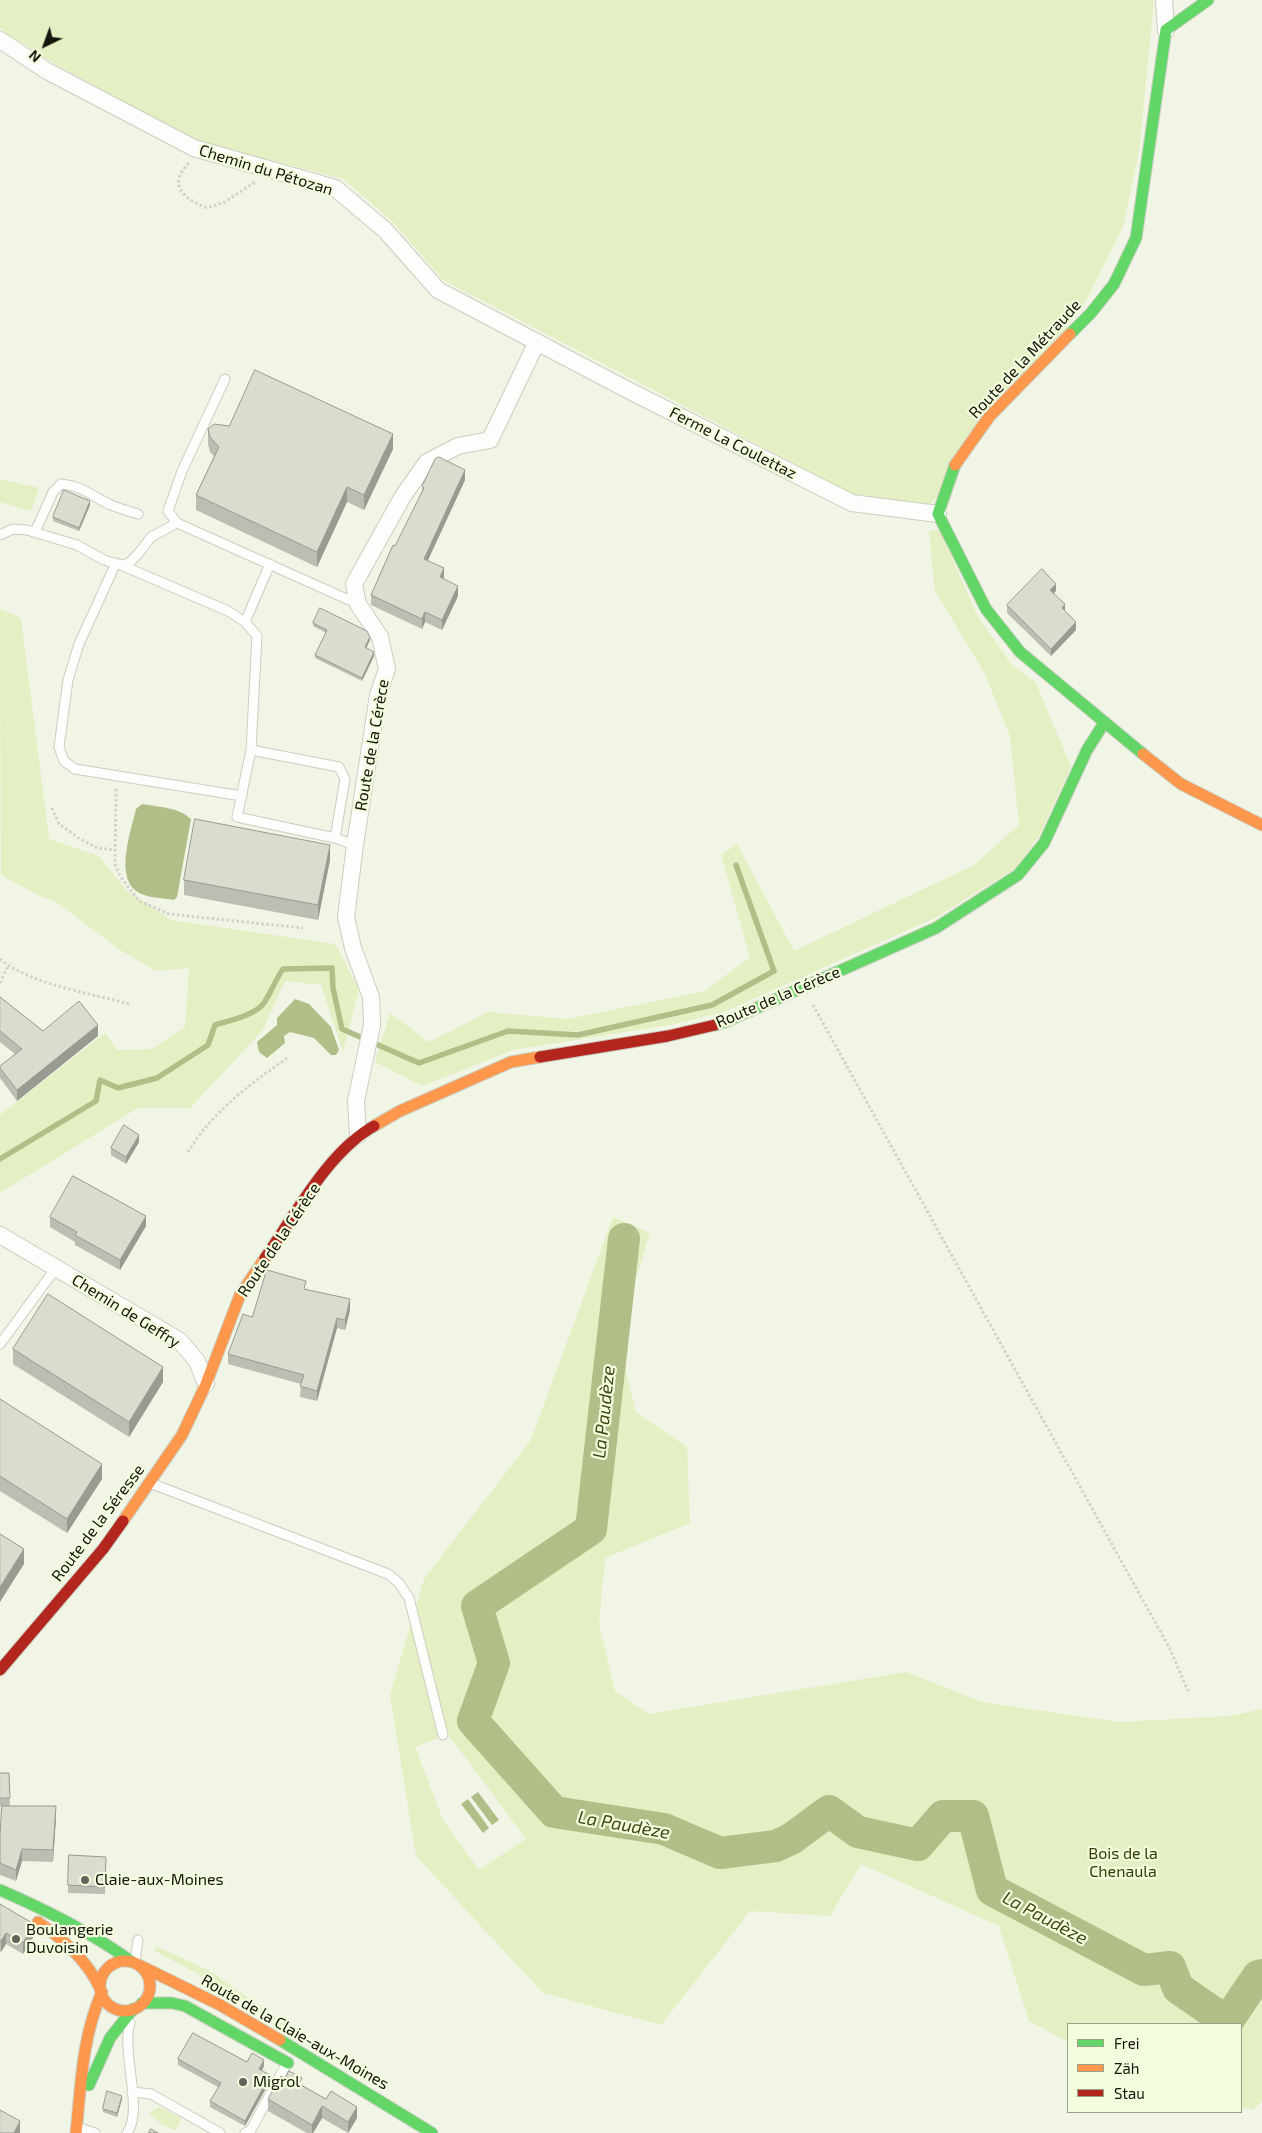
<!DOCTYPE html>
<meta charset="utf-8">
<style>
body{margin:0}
#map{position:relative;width:1262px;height:2133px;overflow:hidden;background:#f0f5e5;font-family:"Exo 2",sans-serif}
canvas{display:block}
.legend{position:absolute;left:1067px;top:2023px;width:175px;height:90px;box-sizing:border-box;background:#f4fcde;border:1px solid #9aa08a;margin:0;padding:6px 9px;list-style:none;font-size:15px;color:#14160c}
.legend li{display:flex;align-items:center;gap:10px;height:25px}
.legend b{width:25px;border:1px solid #9aa08a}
.north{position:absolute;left:20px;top:20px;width:50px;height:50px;-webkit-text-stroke:4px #f4fcde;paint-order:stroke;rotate:222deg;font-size:14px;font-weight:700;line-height:20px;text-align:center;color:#14160c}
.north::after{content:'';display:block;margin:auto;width:18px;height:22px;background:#14160c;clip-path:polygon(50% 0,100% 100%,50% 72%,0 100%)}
</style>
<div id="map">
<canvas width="1262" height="2133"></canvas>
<ul class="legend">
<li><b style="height:6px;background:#63d668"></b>Frei</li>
<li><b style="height:6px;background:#ff974d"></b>Zäh</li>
<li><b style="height:6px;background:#b3261e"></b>Stau</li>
</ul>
<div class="north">N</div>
</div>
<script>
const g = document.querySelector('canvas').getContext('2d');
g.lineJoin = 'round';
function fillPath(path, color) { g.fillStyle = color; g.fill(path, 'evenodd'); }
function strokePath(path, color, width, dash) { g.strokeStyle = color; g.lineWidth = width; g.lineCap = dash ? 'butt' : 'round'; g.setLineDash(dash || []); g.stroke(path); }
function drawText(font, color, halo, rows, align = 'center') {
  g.font = font + ' "Exo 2",sans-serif'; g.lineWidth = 4.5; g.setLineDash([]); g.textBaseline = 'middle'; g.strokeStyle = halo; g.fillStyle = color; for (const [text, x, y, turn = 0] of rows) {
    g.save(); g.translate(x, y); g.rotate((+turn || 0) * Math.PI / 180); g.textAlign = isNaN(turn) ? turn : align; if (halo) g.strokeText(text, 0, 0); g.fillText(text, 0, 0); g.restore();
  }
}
fillPath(new Path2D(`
 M0,0h1154l-15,152 -16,75 -39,78 -153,199 -75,-8 -413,-216 -50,-58 -50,-43 -146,-38 -144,-78 -53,-34z
 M0,479l39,9 -8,23 -31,-9z
 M940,530l37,85 34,49 25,19 35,84 -32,69 -23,32 -81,50 -211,94 -54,13 -157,25 -91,36 -47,-24 15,-49 39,29 59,-30 80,7 137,-28 45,-34 -29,-102 16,-11 57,107 180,-86 45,-40 -9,-89 -26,-64 -49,-81 -6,-60z
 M0,609l21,9 28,221 50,17 26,33 46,31 164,24 24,45 -16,63 -22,-67 -36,-4 -23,50 -72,77h-52l-138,85v-78l105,-82 12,17 35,-1 33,-22 4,-59 -33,3 -36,-21 -64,-48 -16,-6 -39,-21z
 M613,1217l37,16 -32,105 18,74 51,35 3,76 -85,35 -6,67 16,66 34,23 257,-42 76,30 137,20 112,-6 31,-7v391l-9,10 -12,-3v-83h-173v18l-39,-21 -30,-95 -138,-62 -31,52 -80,-5 -89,114 -118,-32 -127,-137 -26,-161 34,-116 107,-139zM448,1734l78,105 -47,31 -36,-50 -28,-73z
 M156,1946l54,25 83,59 2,6 -62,-43 -78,-42z
 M159,2107l23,11 -7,12 -14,-6 -12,-11z`), '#e4efc3');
fillPath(new Path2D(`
 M142,804c16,3 37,3 49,15l-14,78 -3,3c-11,-2 -29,-2 -38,-9 -21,-16 -5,-60 0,-82z
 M295,999l14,5 22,23 8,23 -3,5h-5l-17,-17 -24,-6 -6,4 1,7 -18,15 -8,-6 -2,-10 20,-17v-7z
 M478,1792l21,28 -7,5 -21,-28z
 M468,1799l21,29 -6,5 -22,-29z`), '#b1be87');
strokePath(new Path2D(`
 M0,1159l96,-58 4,-21 18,8 39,-10 51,-33 7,-20c13,-4 41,-10 49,-22 7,-10 11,-23 19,-34l49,-1 1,20 9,41 77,34 89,-32 70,4 134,-30 62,-34 -38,-106`), '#b1be87', 5.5);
strokePath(new Path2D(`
 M624,1239l-33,290 -114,77 17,57 -21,58 81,91 110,17 56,24 56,-7 15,-7 38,-28 29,21 60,13 25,-29h30l19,74 152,80 26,-3 8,21 49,34 31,-46 4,-1`), '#b1be87', 32);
const lane = new Path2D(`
 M177,523l-9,-12 14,-40 43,-92
 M35,532l18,-40 8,-8c20,1 32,13 50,21 9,4 18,6 27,9
 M0,535l13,-6 14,1 50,15 27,15 17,5 8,-2 9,-9 13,-17 26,-14 181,81
 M116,563l-37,81 -11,36 -9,67 5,14 11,8 167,27
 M121,565l107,46 17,11 12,14 -6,114
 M245,622l25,-58
 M335,838l10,-59 -6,-12 -88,-17 -14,67 98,21 20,7
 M0,1344l56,-76
 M150,1483l238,91 11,9 10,15 34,137
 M135,1962l3,-22
 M132,2092l19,2 69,39
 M77,2127l18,6
 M127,2133c17,-23 -6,-80 3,-110
 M245,2133l6,-3 36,-67`);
const street = new Path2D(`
 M1164,0l2,30
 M0,40l47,31 147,77 141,40 50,42 53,60 184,97 230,116 86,11
 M358,1135l-2,-34 16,-76 -1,-28 -18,-49 -7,-31 9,-72 23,-150 9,-26 -7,-32 -22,-33 -4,-20 49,-88 24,-34 31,-16 32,-6 47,-98
 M0,1235l180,106 17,20 9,23`);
const fast = new Path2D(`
 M1070,334l21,-21 23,-29 22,-46 30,-208 42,-30
 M955,465l-17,49 48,95 34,43 123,102
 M715,1025l10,-3 211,-94 82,-53 26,-32 43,-93 17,-27
 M0,1890c46,20 91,42 132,72
 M142,2003h30l13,3 103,57
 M280,2040l152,93
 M89,2085l21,-47 23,-29`);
const slow = new Path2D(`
 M955,465l34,-48 81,-83
 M1143,754l38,30 81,41
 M374,1126l26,-15 111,-49 29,-5
 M123,1521l59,-86 24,-51 34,-89 25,-37
 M38,1922c26,18 48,37 62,66
 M100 1986a25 25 0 1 1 50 0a25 25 0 1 1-50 0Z
 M139,1965l81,40 60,35
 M76,2133c5,-48 6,-96 26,-141`);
const jam = new Path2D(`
 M540,1057l128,-21 47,-11
 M265,1258c30,-43 63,-106 109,-132
 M0,1670l103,-121 20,-28`);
strokePath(lane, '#cacec1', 11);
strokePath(street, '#cacec1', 18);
strokePath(fast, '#cacec1', 13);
strokePath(slow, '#cacec1', 13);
strokePath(jam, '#cacec1', 13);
strokePath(new Path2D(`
 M189,163c-23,23 -4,36 18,45l18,-6 30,-20
 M116,789l-1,75 5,12 19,25 30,13 134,14
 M52,808l7,16 21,15 17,9 18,2
 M0,959c29,25 93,35 130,45
 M0,983l8,-17
 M813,1005l357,644 18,42
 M188,1152c25,-41 61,-67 99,-94`), '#d1d2ce', 3, [2.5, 2.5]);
strokePath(lane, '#fdfefb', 9);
strokePath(street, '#fdfefb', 16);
strokePath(fast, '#63d668', 11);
strokePath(slow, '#ff974d', 11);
strokePath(jam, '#b3261e', 11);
fillPath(new Path2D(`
 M208,429l185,20 -29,61 -17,-8 -30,65 -121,-57v-15l18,-39 -4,-4 -2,-8z
 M465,480l-38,81 17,17v1l14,17 -16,34 -17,-8 -3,7 -51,-24v-10l51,-102v-7z
 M90,505l-11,26 -26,-10v-4z
 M1056,591l-2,2 22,37 -25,26 -44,-43v-8z
 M313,623l57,17 -4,8 8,8 -12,25 -47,-23v-3l11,-22 -13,-7z
 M330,860l-12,60 -134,-25v-15z
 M0,997l43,34 55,5 -81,65 -17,-23v-12l15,-12 -15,-12z
 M139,1142l-13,22 -15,-9v-7z
 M50,1217l96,9 -26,44 -45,-25v-3l-25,-15z
 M306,1289l44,21 -5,20 -8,-2 -20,73 -17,-4 1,-13 -73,-20v-10l24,-37z
 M13,1349l150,33 -34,55 -116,-73z
 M0,1399l102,80 -35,54 -67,-42z
 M0,1773h9l1,33 46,11 -3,45 -31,-1 -6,20 -16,-6v-39l2,-30h-2z
 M69,1855l37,2 -1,37 -37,-1z
 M0,1904l34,32 -11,18 -17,-10 -5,8 -1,-1z
 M178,2059l69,3 17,4 -2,5 8,10 -25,45 -35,-19v-6l8,-14 -40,-22z
 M302,2085l55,33 -9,15 -26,-15 -9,15h-6l-39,-22v-12z
 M122,2099l-5,18 -14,-5v-3z`), '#bbbeb2');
fillPath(new Path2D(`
 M393,434v15l-29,61v-15z
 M465,470v10l-41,89v-10z
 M347,487v15l-30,65v-15z
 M90,501v4l-11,26v-3z
 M444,568v10l-4,9v-10z
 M1056,584v7l-6,6v-7z
 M458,586v10l-16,34v-10z
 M1065,604v8l-3,-4z
 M425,612v10l-3,7v-10z
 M1076,622v8l-25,26v-7z
 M370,637v3l-5,11v-4z
 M374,652v4l-12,25v-3z
 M330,845v15l-12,60v-15z
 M98,1025v11l-81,65v-11z
 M139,1135v7l-13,22v-7z
 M146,1216v10l-26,44v-10z
 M350,1299v11l-5,20v-10z
 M337,1318v10l-20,73v-10z
 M163,1367v15l-34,55v-15z
 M102,1464v15l-35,54v-14z
 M24,1549v15l-24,38v-15z
 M56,1806v11l-3,45v-12z
 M22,1849v12l-6,20v-11z
 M34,1924v12l-11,18v-11z
 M6,1933v11l-5,8v-11z
 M264,2060v6l-5,9v-6z
 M270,2075v6l-25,45v-5z
 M122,2096v3l-5,18v-4z
 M322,2106v12l-9,15h-1v-8z
 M357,2107v11l-9,15v-11z
 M20,2121v12h-6z`), '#989b91');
const building = new Path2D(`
 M255,370l138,64 -29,61 -17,-8 -30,65 -121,-57 23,-48 -9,-10 -2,-8 6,-5 15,2z
 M439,457l26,13 -41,89 20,9 -4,9 18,9 -16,34 -17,-8 -3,7 -51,-24 22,-50 2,1 29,-58 -2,-2 13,-27z
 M64,490l26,11 -11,27 -26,-11z
 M1042,569l14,15 -6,6 15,14 -3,4 14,14 -25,27 -44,-44z
 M320,608l47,23 3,6 -5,10 9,5 -12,26 -47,-23 12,-25 -14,-7z
 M195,819l135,26 -12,60 -134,-25z
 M0,997l43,34 36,-30 19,24 -81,65 -17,-22v-2l22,-17 -22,-18z
 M124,1125l15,10 -13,22 -15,-9z
 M73,1176l73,40 -26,44 -45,-25 2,-3 -27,-15z
 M267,1270l39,11 -2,8 46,10 -5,21 -8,-2 -20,73 -17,-5 4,-11 -76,-21 15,-40 9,3z
 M48,1294l115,73 -34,55 -116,-73z
 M0,1399l102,65 -35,55 -67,-43z
 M0,1534l24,15 -24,38z
 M0,1773h9l1,25h-10z
 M2,1806h54l-3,44 -31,-1 -6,21 -16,-7v-27z
 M69,1855l37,2 -1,30 -37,-2z
 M0,1904l34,20 -11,19 -17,-10 -5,8 -1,-1z
 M193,2033l54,29 5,-9 12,7 -5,9 11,6 -25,46 -35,-20 11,-18 -43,-24z
 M289,2071l13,7 -3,6 27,15 5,-8 26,16 -9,15 -26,-16 -10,19 -44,-26 13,-23 4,2z
 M107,2091l15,5 -5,17 -14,-4z
 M0,2110l20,11 -6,12h-14z
 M151,2129l7,4h-9z`);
fillPath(building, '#d9ddcf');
strokePath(building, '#989b91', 1);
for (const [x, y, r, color] of [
 [85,1880,5,"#616458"],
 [16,1939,5,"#616458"],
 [243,2082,5,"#616458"]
]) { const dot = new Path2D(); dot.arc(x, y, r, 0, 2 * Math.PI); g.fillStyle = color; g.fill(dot); strokePath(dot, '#f4fcde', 2); }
drawText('16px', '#14160c', '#f4fcde', [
 ["Chemin du Pétozan",266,170,17],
 ["Route de la Métraude",1025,359,-47],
 ["Ferme La Coulettaz",733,443,27],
 ["Route de la Cérèce",372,745,-80],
 ["Route de la Cérèce",778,997,-23],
 ["Route de la Cérèce",279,1240,-56],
 ["Chemin de Geffry",126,1311,32],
 ["Route de la Séresse",98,1523,-53],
 ["Route de la Claie-aux-Moines",295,2032,30]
]);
drawText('16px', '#353e07', '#f4fcde', [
 ["Bois de la",1123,1854],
 ["Chenaula",1123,1872]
]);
drawText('16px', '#14160c', '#f4fcde', [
 ["Claie-aux-Moines",95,1880],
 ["Boulangerie",26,1930],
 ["Duvoisin",26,1948],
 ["Migrol",253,2082]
], 'left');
drawText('italic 18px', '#404915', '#f4fcde', [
 ["La Paudèze",604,1412,-84],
 ["La Paudèze",624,1825,10],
 ["La Paudèze",1045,1918,28]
]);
</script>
